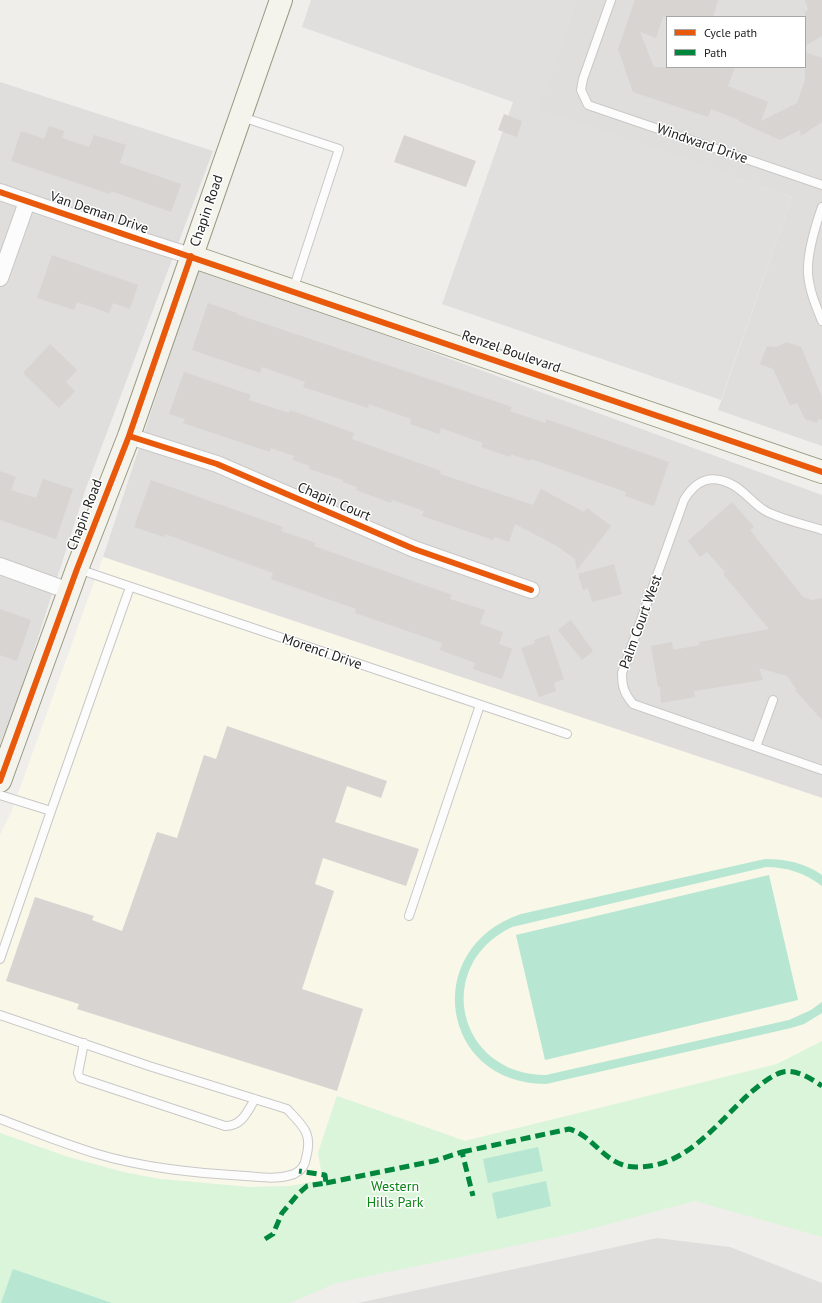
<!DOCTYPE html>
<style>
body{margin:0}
#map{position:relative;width:822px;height:1303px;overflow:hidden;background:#f0eeeb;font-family:"PT Sans",sans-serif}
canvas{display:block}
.legend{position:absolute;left:666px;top:16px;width:140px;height:52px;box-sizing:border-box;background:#fff;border:1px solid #a7a7a7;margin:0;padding:5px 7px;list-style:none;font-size:12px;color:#222}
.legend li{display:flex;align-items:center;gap:8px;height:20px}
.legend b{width:20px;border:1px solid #a7a7a7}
</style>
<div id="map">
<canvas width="822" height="1303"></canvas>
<ul class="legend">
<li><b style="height:5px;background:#e8590c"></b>Cycle path</li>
<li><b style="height:5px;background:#00873e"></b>Path</li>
</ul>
</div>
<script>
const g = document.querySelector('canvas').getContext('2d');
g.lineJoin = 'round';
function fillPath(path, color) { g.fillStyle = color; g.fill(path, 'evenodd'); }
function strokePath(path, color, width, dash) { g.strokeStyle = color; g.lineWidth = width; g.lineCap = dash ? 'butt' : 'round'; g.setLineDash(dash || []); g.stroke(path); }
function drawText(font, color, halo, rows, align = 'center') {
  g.font = font + ' "PT Sans",sans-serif'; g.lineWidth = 3; g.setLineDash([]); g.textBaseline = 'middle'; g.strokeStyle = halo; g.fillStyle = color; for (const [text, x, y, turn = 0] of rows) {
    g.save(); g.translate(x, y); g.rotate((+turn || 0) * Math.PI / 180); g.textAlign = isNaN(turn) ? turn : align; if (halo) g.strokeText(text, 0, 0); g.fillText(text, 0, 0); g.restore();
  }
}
fillPath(new Path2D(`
 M576,0h246v446l-104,-36 74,-213 -254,-87zM667,17h138v50h-138z
 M0,82l213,69 -127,337 -74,230 -12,25z
 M199,267l623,228v303l-719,-241z
 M657,1238l73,9 92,36v20h-464z`), '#dfdedc');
fillPath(new Path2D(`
 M103,557l719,241v243l-22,14 -30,12 -305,74 -128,-45 -19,57 5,27 -33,6 -41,1 -89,-8 -37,-7 -55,-15 -68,-24v-298l11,-22z`), '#f8f7e8');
fillPath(new Path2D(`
 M822,1041v196l-127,-36 -120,32 -239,50 -46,20h-290v-170l68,24 55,15 37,7 89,8 41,-1 33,-6 -5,-27 19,-57 128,45 312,-77z`), '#daf5da');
fillPath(new Path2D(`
 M765,859c21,0 40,4 57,16v11c-17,-13 -35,-19 -56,-19l-254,60c-80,38 -55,148 34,148l243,-55 22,-10 11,-8v11l-18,11 -13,4 -245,56c-106,0 -126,-136 -25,-170z
 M769,875l29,125 -253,60 -29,-125z
 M538,1147l5,24 -55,12 -5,-24z
 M546,1181l5,25 -54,13 -5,-26z
 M13,1269l99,34h-111z`), '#b7e6d2');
fillPath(new Path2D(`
 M311,0h265l-37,110 253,87 -71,203 -279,-96 71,-202 -211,-75z`), '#e0dfde');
fillPath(new Path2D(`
 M635,0h83l-5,17h-50l-7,21 -16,-6 14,35h81l-7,19 40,16 -7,19 36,-18 8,-23v-28l17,6v64l-21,14 -1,-6 -20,10 -42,-19 1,-1 -28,-11 -3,8 -75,-25 -15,-43z
 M805,0h17v36l-17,10v-34l3,-2z
 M504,114l18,7 -5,16 -19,-7z
 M49,126l15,5 -2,7 27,9 5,-12 32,10 -6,18 61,21 -10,28 -60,-21 -1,3 -99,-33 10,-30 23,8z
 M404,135l72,26 -10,26 -72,-25z
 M52,255l86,30 -8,24 -17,-6 -4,10 -32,-11 -3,8 -37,-12z
 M208,303l29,10 -1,1 276,93 -2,4 35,12 1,-4 123,43 -15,44 -29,-10 1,-4 -95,-33 -1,2 -19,-7 -1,3 -29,-10 2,-4 -42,-15 -2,6 -29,-10 1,-5 -42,-15 -1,4 -65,-21 2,-5 -43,-15 -2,6 -68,-23z
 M786,342l15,5 21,50v23l-4,-1 -1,4 -12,-4 -8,-16 -7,2 -17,-36 -13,-5 7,-18 10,1z
 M50,344l27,26 -11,12 9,9 -16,17 -36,-35z
 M184,372l67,23 -2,5 40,13 1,-3 64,23 -2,6 89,32 -1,3 93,31 8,-16 43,23 3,-4 24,18 -34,44 -2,-11 -18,-13 -42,-22 -6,18 -14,-5 -2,3 -71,-24 2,-5 -32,-11 -1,3 -35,-13 1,-3 -14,-5v-2l-34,-11 1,-3 -17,-6 1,-4 -23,-8 -1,4 -87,-29 2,-4 -16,-5z
 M0,471l16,6 -5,13 25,8 7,-19 30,10 -17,50 -56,-19z
 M151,480l132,47 -2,4 35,12 -2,3 138,49 -2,4 35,11 -5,14 23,8 -4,12 13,5 -10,30 -29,-10 2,-6 -35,-13 2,-7 -87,-30 1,-4 -85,-30 2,-6 -108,-39 -1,3 -30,-10z
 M732,502l22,25 -4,3 53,67 9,3 10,-2v122l-27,-30 1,-1 -9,-13 -28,-8 4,12 -69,11 1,6 -34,6 -1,-17 -2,1 -7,-41 21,-4 1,8 27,-5 -1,-3 70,-13 -46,-55 2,-2 -18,-20 -7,5 -12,-16z
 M614,564l8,30 -30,8 -4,-14 -5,2 -5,-16z
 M0,609l31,11 -14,41 -17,-6z
 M571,620l22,31 -11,9 -24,-30z
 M549,635l15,44 -10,4 2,8 -17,6 -18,-49 14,-5 -1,-3z
 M227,726l160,55 -6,17 -34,-12 -12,36 84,27 -13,37 -83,-28 -8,26 19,7 -32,98 61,20 -26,82 -260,-82 2,-5 -73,-23 29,-84 59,19 -2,4 30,11 35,-99 20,6 27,-83 12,4z`), '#d7d4d2');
const lane = new Path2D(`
 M611,0l-28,79 -2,11 7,15 234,80
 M242,117l97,32 -46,141
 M822,207c-7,20 -15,45 -14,66 1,17 8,33 14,48
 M822,530c-15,-5 -46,-12 -58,-20 -11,-7 -20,-19 -31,-25 -22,-12 -37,-5 -49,15l-62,173c0,14 2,20 11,31l189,66
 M78,569l489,165
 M756,747l17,-47
 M0,795l51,16 -51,148
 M51,811l79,-224
 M409,916l71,-211
 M0,1015l149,51 138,43c16,17 26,24 19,49 -1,7 -5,13 -12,16 -15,6 -33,3 -48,2 -51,-3 -103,-8 -152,-23 -32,-10 -63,-22 -94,-34
 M84,1043l-6,30 2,5 145,48c17,0 22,-14 30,-27`);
const street = new Path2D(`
 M0,192l125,43 66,21
 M0,278l27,-76
 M129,436l88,28 197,85 117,41
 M0,566l69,25`);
const secondary = new Path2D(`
 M191,256l631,216
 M0,781l77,-212 52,-133 152,-436`);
strokePath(lane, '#c9c8c7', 10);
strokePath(street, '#c9c8c7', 18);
strokePath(secondary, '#999a82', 24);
strokePath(lane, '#fdfcfc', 8);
strokePath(street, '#fdfcfc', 16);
strokePath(secondary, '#f4f4ed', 22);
strokePath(new Path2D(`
 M462,1152l107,-23c26,7 36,38 67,38 50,1 81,-44 114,-74 9,-7 21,-18 33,-21 13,-3 29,7 39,14
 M326,1183l108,-22 28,-9 11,44
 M265,1239l8,-5 9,-21 16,-19 9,-8 19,-3 -1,-8 -26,-4`), '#00873e', 5, [10, 5]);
strokePath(new Path2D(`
 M0,192l822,280
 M129,436l88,28 197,85 117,41
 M0,781l77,-212 52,-133 62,-180`), '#e8590c', 6);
drawText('14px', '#222', '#fff', [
 ["Windward Drive",702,144,19],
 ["Chapin Road",207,211,-71],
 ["Van Deman Drive",99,213,19],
 ["Renzel Boulevard",511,352,19],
 ["Chapin Court",334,502,23],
 ["Chapin Road",85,515,-69],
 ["Palm Court West",641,622,-70],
 ["Morenci Drive",322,652,19]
]);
drawText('14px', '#0c8416', '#fff', [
 ["Western",395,1187],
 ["Hills Park",395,1203]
]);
</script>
